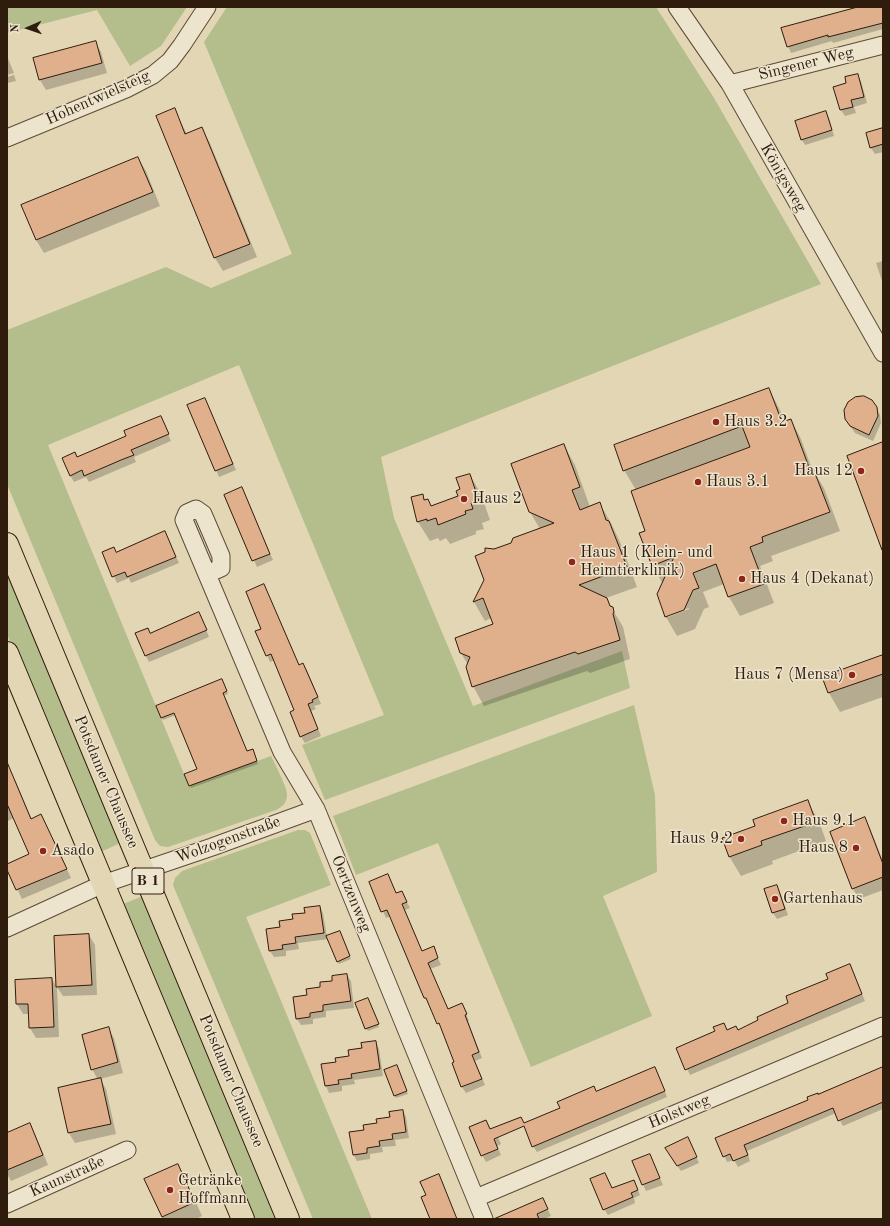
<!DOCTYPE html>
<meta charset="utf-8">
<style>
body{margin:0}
#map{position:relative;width:890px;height:1226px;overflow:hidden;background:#e3d6b4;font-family:"Old Standard TT",serif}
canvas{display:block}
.frame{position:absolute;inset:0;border:8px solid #2f1c0c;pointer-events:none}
.north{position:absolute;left:8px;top:8px;width:40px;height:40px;-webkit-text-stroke:3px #ede4ce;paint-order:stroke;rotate:268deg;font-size:11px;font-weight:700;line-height:16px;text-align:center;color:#2f1c0c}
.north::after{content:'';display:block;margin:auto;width:14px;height:18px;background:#2f1c0c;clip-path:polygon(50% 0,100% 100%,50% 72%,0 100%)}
</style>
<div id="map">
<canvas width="890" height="1226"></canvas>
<div class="frame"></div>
<div class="north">N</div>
</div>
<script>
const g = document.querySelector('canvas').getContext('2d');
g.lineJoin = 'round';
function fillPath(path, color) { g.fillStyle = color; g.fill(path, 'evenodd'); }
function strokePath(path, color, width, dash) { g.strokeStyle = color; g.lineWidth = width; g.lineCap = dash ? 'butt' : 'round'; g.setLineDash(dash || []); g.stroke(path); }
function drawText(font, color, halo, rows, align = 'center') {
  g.font = font + ' "Old Standard TT",serif'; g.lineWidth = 3; g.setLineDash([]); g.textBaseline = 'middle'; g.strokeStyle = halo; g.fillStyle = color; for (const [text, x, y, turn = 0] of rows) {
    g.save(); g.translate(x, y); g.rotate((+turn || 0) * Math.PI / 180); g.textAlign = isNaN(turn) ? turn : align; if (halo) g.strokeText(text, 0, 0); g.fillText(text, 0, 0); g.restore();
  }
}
fillPath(new Path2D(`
 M7,7h180l-26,39 -31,20 -33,-56 -90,23z
 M227,7h429l58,91 107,186 -440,173 13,61 79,188 149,-55 8,37 -305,112 -23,-55 82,-30 -145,-350 -191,80 141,341 82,-30c4,8 17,33 16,39 0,8 -5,12 -11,15l-108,37 -8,-1 -5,-6 -148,-356v-154l159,-63 45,21 81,-34 -88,-212z
 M7,563l116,279 -25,11 -91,-219z
 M634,705l21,90 2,77 -54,24 49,120 -121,51 -93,-224 -82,32 -23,-59z
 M298,830h7l5,3 21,52 -85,32 126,302h-59l-140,-334 2,-7 7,-7z
 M145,895l135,324h-29l-130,-314z`), '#b4bd8c');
fillPath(new Path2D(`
 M856,7h27v22l-50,14 -1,-2 -41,12 -3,-7 66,-37 -1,-1z
 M95,42l6,10 6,21 -61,17 -6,-10 -5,-21z
 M7,56l7,17 -7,2z
 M14,75l2,6 -9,2v-6z
 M857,75l4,6 6,22 -13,4 2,6 -11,3 -4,-6 -7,-23 13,-3z
 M174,109l13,25 14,-6 8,13 48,116 -34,14 -8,-13 -58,-142z
 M826,113l3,5 5,18 -29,9 -3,-5 -5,-18z
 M883,132v20l-8,2 -4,-6 -4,-14z
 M138,158l8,13 14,35 -116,47 -8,-13 -14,-34z
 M883,261v23l-7,-21z
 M769,389l10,19 6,14 6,-2 10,19 11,30 12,19 16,43 -69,25 2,5 -13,5 14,37 -34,13 -11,-19 -5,-13 -21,8 6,15 -5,2 -9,20 -18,7 -11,-19 -8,-23 5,-10 -11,-19 -5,-34 -11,-41 -12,-20zM689,608v1l-21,8v-2z
 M208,405l28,65 -17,7 -31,-71z
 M876,408l4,7 1,8 -8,18 -18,-8 -5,-7z
 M164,424l7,17 -37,16 2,5 -47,20 -3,-5 -12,5 -4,-7 7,-17z
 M883,443v111l-35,-98z
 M564,445l11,20 15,42 10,-3 11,19 9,19 17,45 -31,11 17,29 7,32 -40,14 -3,-2 -103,35 -11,-20 -5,-21 -7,-12 33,-28 -3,-7 -6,3 -11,-19 12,-22 8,-30 17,-6 29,-15 -10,-17z
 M470,475l11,19 9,26 -8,3 2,6 -8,2v3l-26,10 -4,-6 -6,3 -2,-3 -8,3 -12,-19 4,-27 3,6 3,-1 3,6 28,-10 2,-7z
 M242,488l31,72 -16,7 -31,-72z
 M165,532l14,31 -48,20 -2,-5 -12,5 -14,-30h13z
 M202,620l7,17 -60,25 -3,-6 4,-22z
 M262,629l37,37 4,-2 4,6 14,34 -7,2 2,3 -5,2 10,25 -16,7 -4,-6 -5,-26 -21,-51 -5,2 -3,-7z
 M883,656v41l-43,15 -11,-19z
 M224,683l4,11 -5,2 24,57h7l4,11 -67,24 -1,-3 9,-15 -23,-55 -13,5 -1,-2z
 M11,773l5,9 16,38 14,5 25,53 -49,21 -15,-31v-3l24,-11 -17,-36 -6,3 -1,-2v-45z
 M807,801l12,20 7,20 -54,20 1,3 -32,12 -12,-20z
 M864,818l6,10 13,33v29l-24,9 -6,-10 -22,-57z
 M370,883l26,11 6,-2 8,16 -5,2 17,42 11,-4 8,17 -11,4 18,41 17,1 4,10h-1l14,37 -7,3 10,24 -19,8 -4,-6 -9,-23 3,-1 -14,-34 -12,-25 -5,-6 -34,-82 -5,2z
 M777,886l3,6 8,23 -11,4 -4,-6 -8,-23z
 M320,907l3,6 4,24 14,-2 10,24 -12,5 -10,-25 -31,4 1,6 -13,2v5l-12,1 -4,-6 11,-23z
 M89,935l6,10 2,50 -34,1 -6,-9 2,50 -23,1 -6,-10v-14h-7l-6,-10 35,-25 6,10 -3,-52z
 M850,965l15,36 -175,74 -13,-27 39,-16 8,-8 3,7h10l23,-10 70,-41z
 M347,975l4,6 3,27 -28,3v6l-13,2v5l-12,1 -4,-6 11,-23z
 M370,1002l9,25 -11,4 -2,-3z
 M108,1028l6,10 9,35 -23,6 6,10 10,45 -41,9 -6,-10 -10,-45 39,-8 -6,-11z
 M376,1042l3,7 4,27 -29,4 1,4 -13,2v5l-13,2 -3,-7 -3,-21 14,-2z
 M883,1068v41l-40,17 -7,-13 -89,38 3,10 -12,6 -4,-7 -7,2 -10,-23 93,-39z
 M398,1069l10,25 -12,4 -2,-3z
 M658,1074l9,23 -130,55 -4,-6 63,-54z
 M403,1111l3,6 3,21 -14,2 1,6 -14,1 1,5 -13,2v5l-13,2 -4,-7 12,-23z
 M29,1124l6,10 13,31 -37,16 -4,-7v-40z
 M490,1130l7,5 4,9 -4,2 4,9 -15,7 -4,-7z
 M688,1138l11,25 -18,8 -12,-17z
 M633,1162h20l10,23 -17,6z
 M177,1165l8,13 17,38 -6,3h-33l-17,-40z
 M605,1174l7,15 24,-3 4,9 -6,3 1,5 -27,12 -4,-6z
 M543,1200l8,16 -7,3h-28z`), '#0003');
const building = new Path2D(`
 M858,7h25v16l-55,14v-2l-41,12 -6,-19z
 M96,41l6,22 -63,17 -6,-22z
 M858,74l6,23 -13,3 2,7 -13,3 -7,-23 13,-4 -1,-6z
 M175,108l10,26 17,-7 48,117 -36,14 -58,-142z
 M826,111l6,19 -31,10 -6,-19z
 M883,128v16l-13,4 -4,-15z
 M138,157l15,35 -117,48 -15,-35z
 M769,388l13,34 9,-3 19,51 3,-2 17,44 -68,25 1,5 -13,5 14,37 -36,13 -12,-33 -23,9 6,15 -6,2 -9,20 -19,7 -8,-23 17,-37 -22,9 -13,-33 6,-2 -14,-40 119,-44 -8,-21 -119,45 -9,-26z
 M864,396l8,4 5,7 1,9 -9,19 -19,-9 -5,-7 -1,-9 4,-8 7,-5z
 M205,398l28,66 -18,7 -28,-66z
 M161,416l8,18 -38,16 3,5 -13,5 -37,16 -2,-6 -12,6 -8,-18 13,-6 2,5 49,-21 -2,-5z
 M883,442v108h-1l-35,-94z
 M564,444l16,43 -8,3 8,20 20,-8 6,18 3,1 18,46 -48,18 28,13 3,8 3,1 1,5 -1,2 7,26 -42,14 -3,-2 -103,35 -6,-20 4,-10 -10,-4 -5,-15 38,-14 -10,-26 -10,4 11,-22 -9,-24 10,-4v-4l9,1 17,-6 2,-5 41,-15 -25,-11 -18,-48z
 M470,474l9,27 -8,2 2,6 -8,2 1,3 -28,11 -2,-7 -9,3v-2l-10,3 -6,-25 12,-3 1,6 4,-1 3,7 27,-10 -2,-5 4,-2 -4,-11z
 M242,487l28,67 -18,7 -28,-66z
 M165,531l11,26 -49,20 -2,-5 -13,5 -10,-25 12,-5 2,5z
 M264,584l35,81 4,-2 15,34 -6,3 1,2 -5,2 10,25 -18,8 -10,-25 4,-2 -23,-56 -5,2 -11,-25 6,-2 -15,-37z
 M199,612l8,18 -62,26 -10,-23 13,-5 2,5z
 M883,655v19l-55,19 -6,-16z
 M222,679l5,12 -4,2 24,58 6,-2 4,12 -68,25 -5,-12 13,-5 -23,-56 -13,5 -5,-12z
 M7,762l24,57 10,-5 26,55 -51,21 -9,-20v-6l22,-10 -22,-50z
 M808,800l8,22 -55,19 1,4 -33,12 -7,-19 33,-12 -2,-6z
 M865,817l18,47v13l-31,12 -22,-57z
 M388,874l8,19 6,-2 5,11 -5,2 20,47 12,-5 4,12 -10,5 20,46 14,-6 5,11 -2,1 14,37 -7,3 10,24 -21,8 -9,-24 2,-1 -15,-39 -2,1 -11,-26h-2l-37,-88 -6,2 -12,-30z
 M777,885l8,24 -13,4 -8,-24z
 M320,906l4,27 -29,4 1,6 -14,2 1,4 -14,2 -3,-22 14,-2 -1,-6 14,-2 -1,-5 13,-1 -1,-5z
 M340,931l10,25 -13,6 -11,-26z
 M89,934l3,51 -36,2 -2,-51z
 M850,964l12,30 -177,76 -9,-22 39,-17 -2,-4 11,-4 3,7 9,-4 2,4 20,-10 -1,-3 31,-14 -2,-7 42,-17 -2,-5z
 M347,974l4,27 -28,4v6l-13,2v4l-14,2 -3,-22 14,-2 -1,-6 14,-2v-5l12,-1v-5z
 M52,978l2,49 -25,1 -1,-24h-12l-1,-24z
 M368,998l11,26 -14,5 -10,-26z
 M109,1027l9,35 -27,8 -9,-35z
 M376,1041l4,28 -29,5 1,4 -14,2 1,4 -14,2 -4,-22 15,-2 -1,-4 14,-2 -1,-6 14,-2 -1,-5z
 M397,1065l10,26 -13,5 -10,-26z
 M655,1067l10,24 -133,56 -8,-21 -30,13 4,10 -17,7 -12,-29 17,-7 4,9 31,-12 3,6 36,-15 -3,-6 37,-16 2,5z
 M883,1067v35l-45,19 -5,-13 -89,37 4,10 -15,6 -3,-7 -7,3 -8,-19 93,-38 -1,-3 11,-4v1z
 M101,1078l10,46 -43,9 -10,-45z
 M403,1110l3,22 -14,2 1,5 -14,2 1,5 -13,2v5l-14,2 -4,-23 15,-2 -1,-5 14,-2 -1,-4 14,-2 -1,-5z
 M30,1123l13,32 -36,15v-37z
 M688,1137l9,20 -20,9 -12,-18z
 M650,1154l10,24 -18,7 -10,-24z
 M178,1164l17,38 -33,15 -18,-38z
 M605,1173l7,15 22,-8 4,10 -7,3 2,4 -30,13 -13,-31z
 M439,1174l18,45h-27l-9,-22 5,-2 -6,-13z
 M543,1198l5,11 -11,5 2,5h-45z`);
fillPath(building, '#e0af8c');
strokePath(building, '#2f1c0c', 1);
const street = new Path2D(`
 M677,7l53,77 153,269
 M730,84l153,-39
 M7,138l119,-49 27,-14 17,-14 12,-16 25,-38
 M207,574l14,-6v-12l-18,-42 -7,-5 -9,4 -3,7 98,232 34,57 168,410
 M7,928l96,-44 109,-37 104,-38
 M476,1198l407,-172
 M7,1204l120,-54`);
const primary = new Path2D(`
 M7,544l281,675
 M7,653l236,566`);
strokePath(street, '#5c4a36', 19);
strokePath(primary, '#2f1c0c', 24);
strokePath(street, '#ede4ce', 17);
strokePath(primary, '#e3d6b4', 22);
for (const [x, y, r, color] of [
 [716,422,4,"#8f2418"],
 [861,471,4,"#8f2418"],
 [698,482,4,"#8f2418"],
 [464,499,4,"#8f2418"],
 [572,562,4,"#8f2418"],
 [742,579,4,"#8f2418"],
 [852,675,4,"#8f2418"],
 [784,821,4,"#8f2418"],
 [741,839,4,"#8f2418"],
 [856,848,4,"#8f2418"],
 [43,851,4,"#8f2418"],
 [775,899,4,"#8f2418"],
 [170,1190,4,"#8f2418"]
]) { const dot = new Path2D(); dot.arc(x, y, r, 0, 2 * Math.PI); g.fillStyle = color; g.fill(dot); strokePath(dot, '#ede4ce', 1.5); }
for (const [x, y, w] of [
 [148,881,32]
]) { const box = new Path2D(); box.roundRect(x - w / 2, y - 13, w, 26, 3); g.fillStyle = '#ede4ce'; g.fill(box); strokePath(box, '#2f1c0c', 1); }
drawText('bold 15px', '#2f1c0c', null, [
 ["B 1",148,881]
]);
drawText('16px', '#2f1c0c', '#ede4ce', [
 ["Singener Weg",806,64,-14],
 ["Hohentwielsteig",98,98,-24],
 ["Königsweg",783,178,60],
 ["Potsdamer Chaussee",106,782,67],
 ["Wolzogenstraße",228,840,-20],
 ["Oertzenweg",351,894,68],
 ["Potsdamer Chaussee",231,1081,67],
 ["Holstweg",679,1112,-23],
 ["Kaunstraße",67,1177,-24]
]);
drawText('16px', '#2f1c0c', '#ede4ce', [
 ["Haus 3.2",724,422],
 ["Haus 12",853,471,"right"],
 ["Haus 3.1",706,482],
 ["Haus 2",472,499],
 ["Haus 1 (Klein- und",580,553],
 ["Heimtierklinik)",580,571],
 ["Haus 4 (Dekanat)",750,579],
 ["Haus 7 (Mensa)",844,675,"right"],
 ["Haus 9.1",792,821],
 ["Haus 9.2",733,839,"right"],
 ["Haus 8",848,848,"right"],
 ["Asado",51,851],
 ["Gartenhaus",783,899],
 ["Getränke",178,1181],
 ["Hoffmann",178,1199]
], 'left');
</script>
